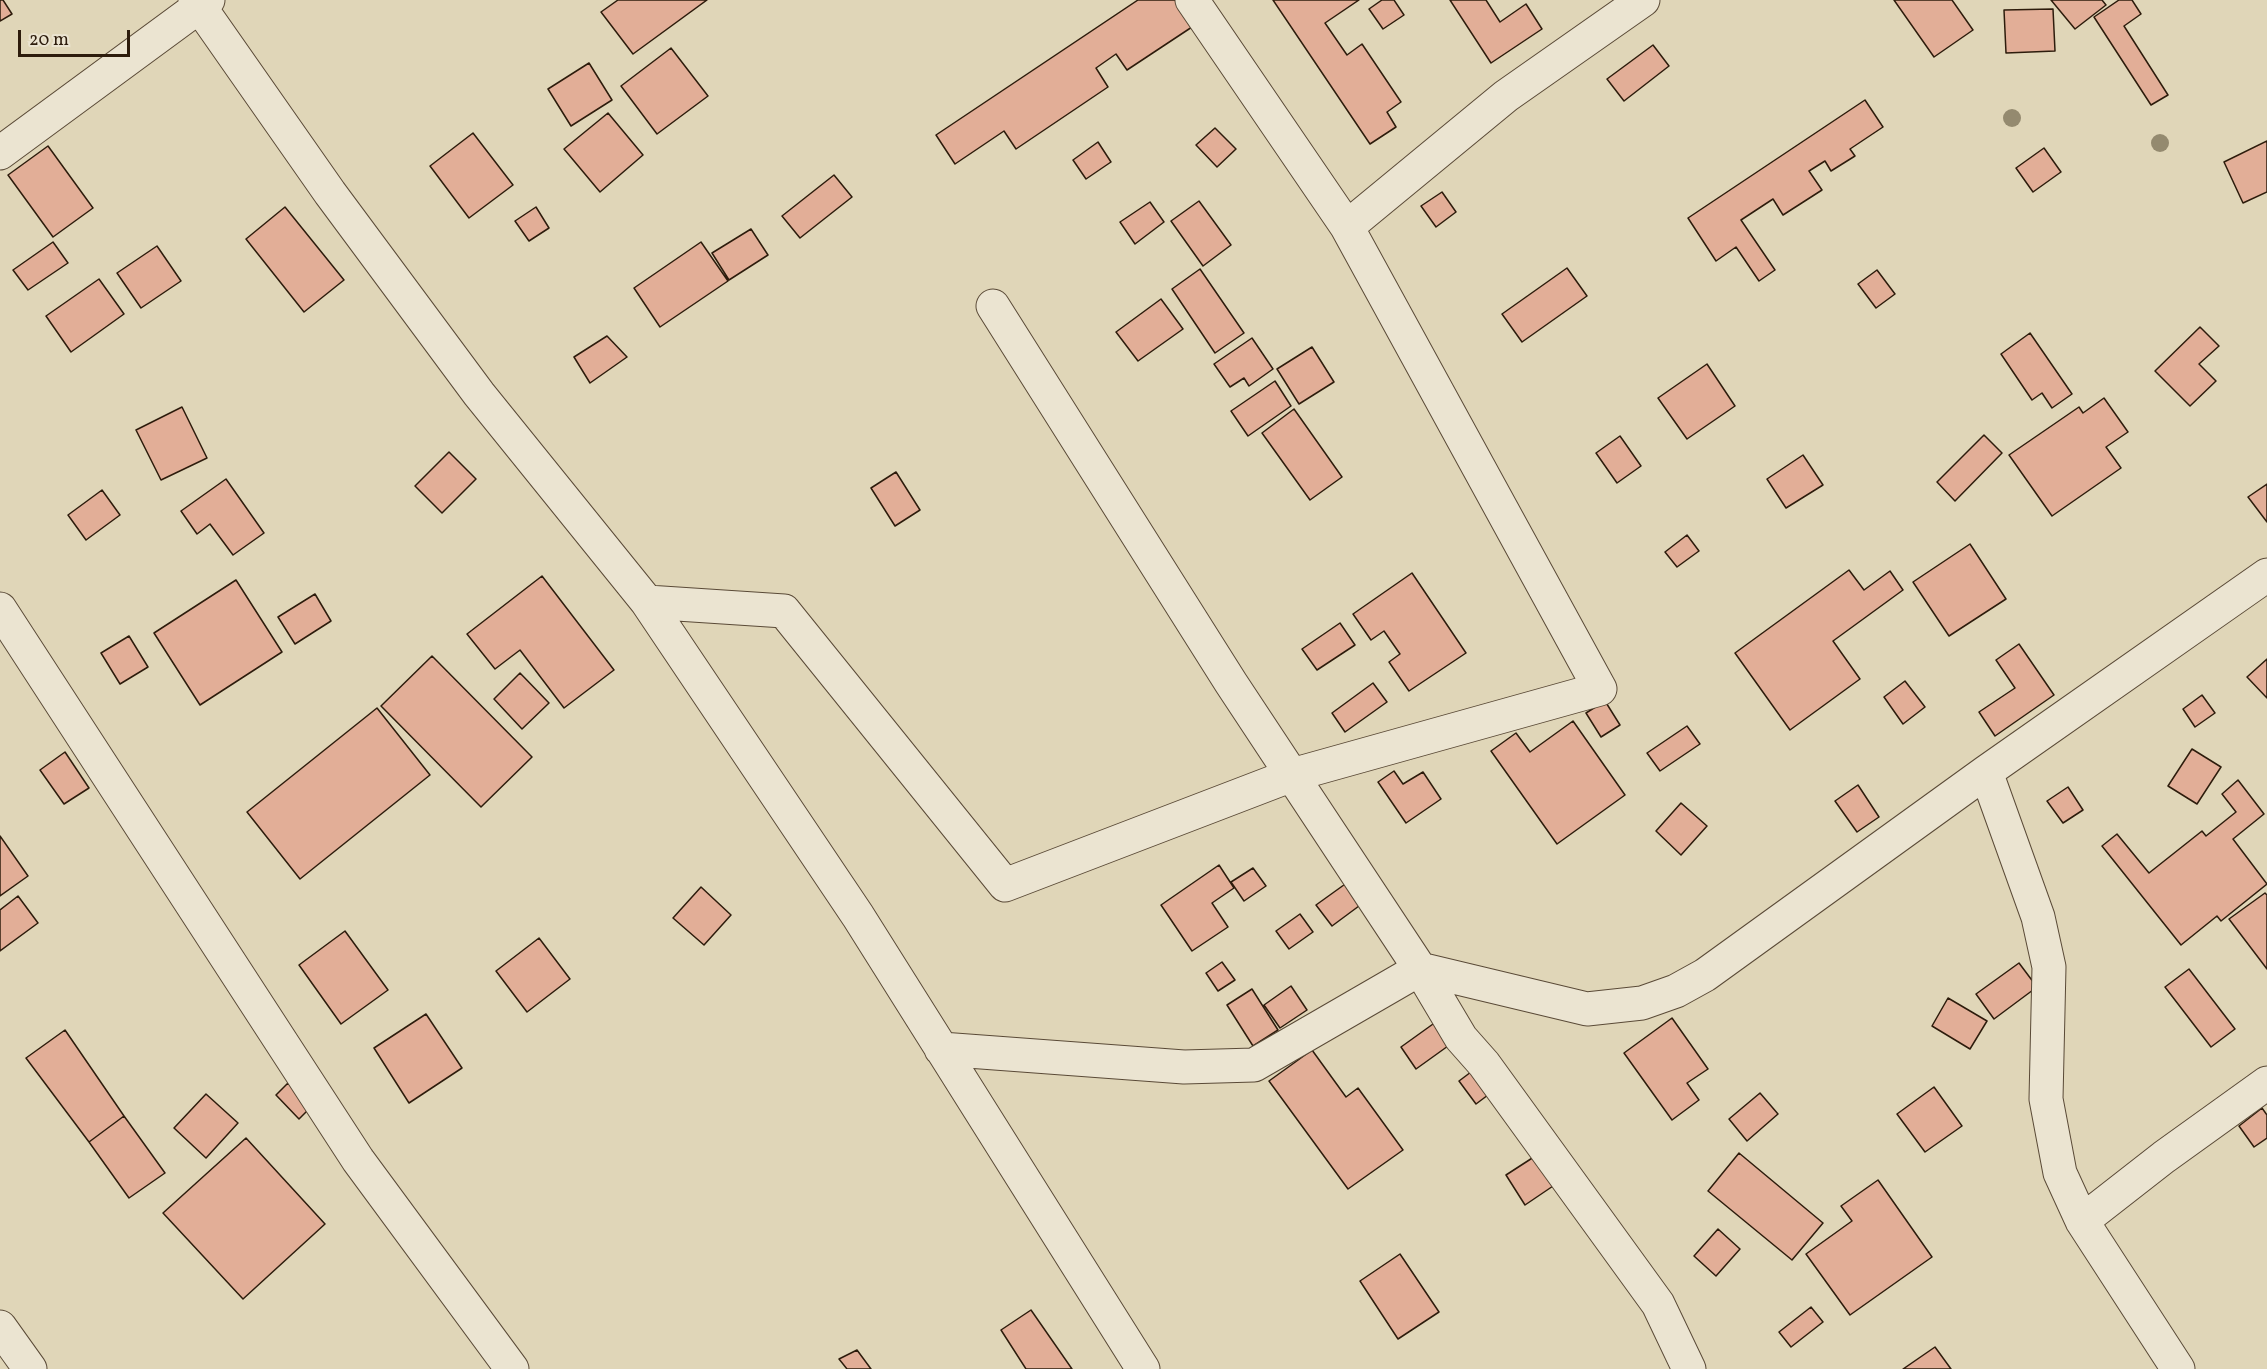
<!DOCTYPE html>
<style>
body{margin:0}
#map{position:relative;width:2267px;height:1369px;overflow:hidden;background:#e0d6b8;font-family:Vollkorn,serif}
canvas{display:block}
.scale{position:absolute;left:18px;top:30px;width:112px;height:27px;box-sizing:border-box;border:3px solid #2d1c0c;border-top:0;padding-left:8px;font-size:18px;line-height:21px;white-space:nowrap;color:#2d1c0c;-webkit-text-stroke:4px #ebe4d1;paint-order:stroke}
</style>
<div id="map">
<canvas width="2267" height="1369"></canvas>
<div class="scale">20 m</div>
</div>
<script>
const g = document.querySelector('canvas').getContext('2d');
g.lineJoin = 'round';
function fillPath(path, color) { g.fillStyle = color; g.fill(path, 'evenodd'); }
function strokePath(path, color, width, dash) { g.strokeStyle = color; g.lineWidth = width; g.lineCap = dash ? 'butt' : 'round'; g.setLineDash(dash || []); g.stroke(path); }
const building = new Path2D(`
 M0,0h3l9,14 -12,7z
 M618,0h89l-74,54 -32,-42z
 M1138,0h37l17,27 -65,43 -11,-16 -20,14 12,19 -92,62 -12,-18 -49,33 -19,-29z
 M1273,0h86l-34,23 22,32 15,-11 39,58 -14,10 9,15 -26,17z
 M1382,0h12l10,15 -21,14 -14,-20z
 M1450,0h36l14,22 26,-18 16,25 -51,34z
 M1894,0h58l21,30 -39,27z
 M2051,0h51l4,5 -31,24z
 M2119,0h13l9,14 -17,12 44,69 -17,10 -57,-88z
 M2053,9l2,42 -49,2 -2,-43z
 M1653,45l16,21 -45,35 -17,-22z
 M671,48l37,48 -51,38 -36,-48z
 M589,63l23,37 -41,26 -23,-37z
 M1865,100l18,27 -33,22 5,7 -24,15 -6,-10 -16,10 13,19 -39,25 -10,-16 -32,21 34,50 -16,11 -23,-34 -20,14 -28,-43z
 M608,113l35,42 -43,37 -36,-43z
 M1215,128l21,21 -19,18 -21,-22z
 M473,133l40,52 -44,33 -39,-52z
 M2267,141v51l-24,11 -19,-41z
 M1098,142l13,20 -25,17 -13,-19z
 M48,146l45,62 -40,29 -45,-62z
 M2044,148l17,24 -28,20 -17,-24z
 M834,175l18,22 -52,41 -18,-22z
 M1442,192l14,20 -20,15 -15,-21z
 M1199,201l32,44 -28,21 -32,-45z
 M1150,202l14,20 -29,22 -15,-22z
 M285,207l59,73 -40,32 -58,-73z
 M536,207l13,21 -20,13 -14,-20z
 M751,229l17,26 -39,25 -17,-27z
 M53,242l15,21 -40,27 -15,-20z
 M701,242l27,39 -68,46 -26,-39z
 M157,246l24,35 -40,27 -24,-35z
 M1567,268l20,28 -65,46 -20,-28z
 M1200,269l44,64 -29,20 -43,-64z
 M1877,270l18,24 -19,14 -18,-24z
 M99,279l25,35 -53,38 -25,-36z
 M1161,299l22,30 -45,32 -22,-29z
 M2200,327l19,19 -20,18 17,17 -26,25 -35,-35z
 M2030,333l42,61 -20,14 -10,-15 -10,7 -31,-46z
 M607,336l20,21 -37,26 -16,-26z
 M1252,338l21,31 -24,17 -5,-8 -14,9 -16,-23z
 M1312,347l22,35 -35,22 -22,-35z
 M1707,364l28,42 -48,33 -29,-41z
 M1275,381l16,25 -43,30 -17,-25z
 M2104,398l24,34 -22,15 15,21 -69,48 -43,-61 70,-48 4,6z
 M182,407l25,51 -46,22 -25,-50z
 M1294,409l48,68 -32,23 -48,-67z
 M1984,435l18,18 -47,48 -18,-19z
 M1620,436l21,30 -24,17 -21,-30z
 M449,452l27,27 -34,34 -27,-27z
 M1803,455l20,30 -37,23 -19,-29z
 M896,472l24,38 -25,16 -24,-38z
 M226,479l38,54 -31,22 -23,-31 -13,10 -16,-23z
 M2267,484v38l-19,-25z
 M102,490l18,25 -34,25 -18,-25z
 M1687,535l12,16 -22,16 -12,-15z
 M1970,544l36,55 -57,37 -36,-54z
 M1849,570l15,20 26,-19 13,19 -70,51 27,38 -70,51 -55,-77z
 M1412,573l54,80 -57,38 -20,-29 11,-8 -16,-23 -13,9 -18,-26z
 M542,576l72,94 -50,38 -44,-58 -25,19 -28,-35z
 M236,580l46,72 -82,53 -46,-72z
 M315,594l16,27 -36,23 -17,-27z
 M1340,623l15,22 -38,25 -15,-21z
 M129,636l19,31 -28,17 -19,-31z
 M2019,644l35,51 -59,41 -16,-24 36,-24 -19,-28z
 M432,656l100,101 -51,50 -100,-101z
 M2267,659v39l-20,-21z
 M520,673l29,30 -27,26 -28,-30z
 M1905,681l20,26 -22,17 -19,-27z
 M1373,683l14,19 -42,30 -13,-19z
 M2202,695l13,18 -20,14 -12,-18z
 M1605,701l15,24 -19,12 -15,-24z
 M377,708l53,67 -130,104 -53,-67z
 M1573,721l52,74 -68,49 -66,-93 25,-18 14,19z
 M1687,726l13,18 -40,27 -13,-18z
 M2192,749l29,18 -24,37 -29,-18z
 M65,752l24,36 -25,16 -24,-34z
 M1394,771l9,13 20,-12 18,27 -35,24 -28,-41z
 M2238,780l26,34 -31,25 34,45 -46,37 -4,-5 -36,29 -79,-99 15,-12 32,39 53,-42 4,5 30,-24 -14,-18z
 M1858,785l21,32 -22,15 -22,-31z
 M2068,787l15,23 -20,13 -16,-22z
 M1681,803l26,23 -26,29 -25,-24z
 M0,836l28,40 -28,20z
 M1219,865l15,23 -22,15 16,24 -36,24 -31,-46z
 M1253,868l13,18 -22,15 -13,-19z
 M1348,882l15,21 -31,23 -16,-21z
 M701,887l30,28 -27,30 -31,-27z
 M2265,893l2,2v74l-38,-50z
 M18,896l20,27 -38,28v-41z
 M1300,914l13,18 -24,17 -13,-18z
 M345,931l43,59 -47,34 -42,-59z
 M539,938l31,41 -43,33 -31,-41z
 M1222,962l13,18 -17,11 -12,-18z
 M2019,963l18,24 -43,32 -18,-25z
 M2189,969l46,60 -24,18 -46,-60z
 M1291,986l16,24 -27,18 -16,-23z
 M1252,989l26,41 -25,16 -26,-41z
 M1948,998l39,23 -17,28 -38,-23z
 M426,1014l36,54 -53,35 -35,-55z
 M1672,1018l36,51 -21,14 12,17 -27,20 -48,-67z
 M1440,1019l15,22 -39,28 -15,-22z
 M65,1030l59,86 -35,26 -63,-84z
 M1312,1050l34,47 12,-9 45,62 -55,39 -79,-108z
 M1475,1069l17,23 -16,12 -17,-23z
 M288,1083l24,23 -13,13 -23,-24z
 M1934,1087l28,39 -37,26 -28,-38z
 M1760,1093l18,21 -31,27 -18,-22z
 M206,1094l32,29 -32,35 -32,-30z
 M2262,1108l5,7v23l-13,9 -15,-21z
 M124,1116l41,57 -36,25 -40,-56z
 M246,1138l79,86 -82,75 -80,-86z
 M1540,1153l19,29 -34,23 -19,-30z
 M1739,1153l84,70 -31,37 -84,-69z
 M1878,1180l54,77 -82,58 -44,-61 46,-33 -11,-15z
 M1718,1229l22,20 -24,27 -22,-20z
 M1400,1254l39,58 -41,27 -38,-58z
 M1811,1307l12,15 -32,25 -12,-15z
 M1031,1310l41,59h-46l-25,-39z
 M1935,1347l16,22h-48z
 M857,1350l14,19h-24l-8,-10z`);
fillPath(building, '#e2ae97');
strokePath(building, '#2d1c0c', 1.5);
const street = new Path2D(`
 M195,0l135,193 149,201 168,208 211,314 285,453
 M1192,0l155,227
 M0,153l208,-153
 M993,306l238,377 189,286 41,69 23,26 174,240 31,65
 M647,602l137,9 221,274 287,-110 308,-86 -253,-462 159,-131 137,-96
 M0,609l358,551 154,209
 M1986,772l52,145 11,50 -3,132 14,74 22,48 96,148
 M941,1049l243,18 70,-2 166,-96 167,40 55,-6 34,-12 29,-16 281,-203 281,-197
 M2082,1221l82,-64 103,-74
 M0,1327l30,42`);
strokePath(street, '#5a4a37', 35);
strokePath(street, '#ebe4d1', 33);
g.fillStyle = '#948a6f';
for (const [x, y] of [
 [2012,118],
 [2160,143]
]) { g.beginPath(); g.arc(x, y, 9, 0, 2 * Math.PI); g.fill(); }
</script>
